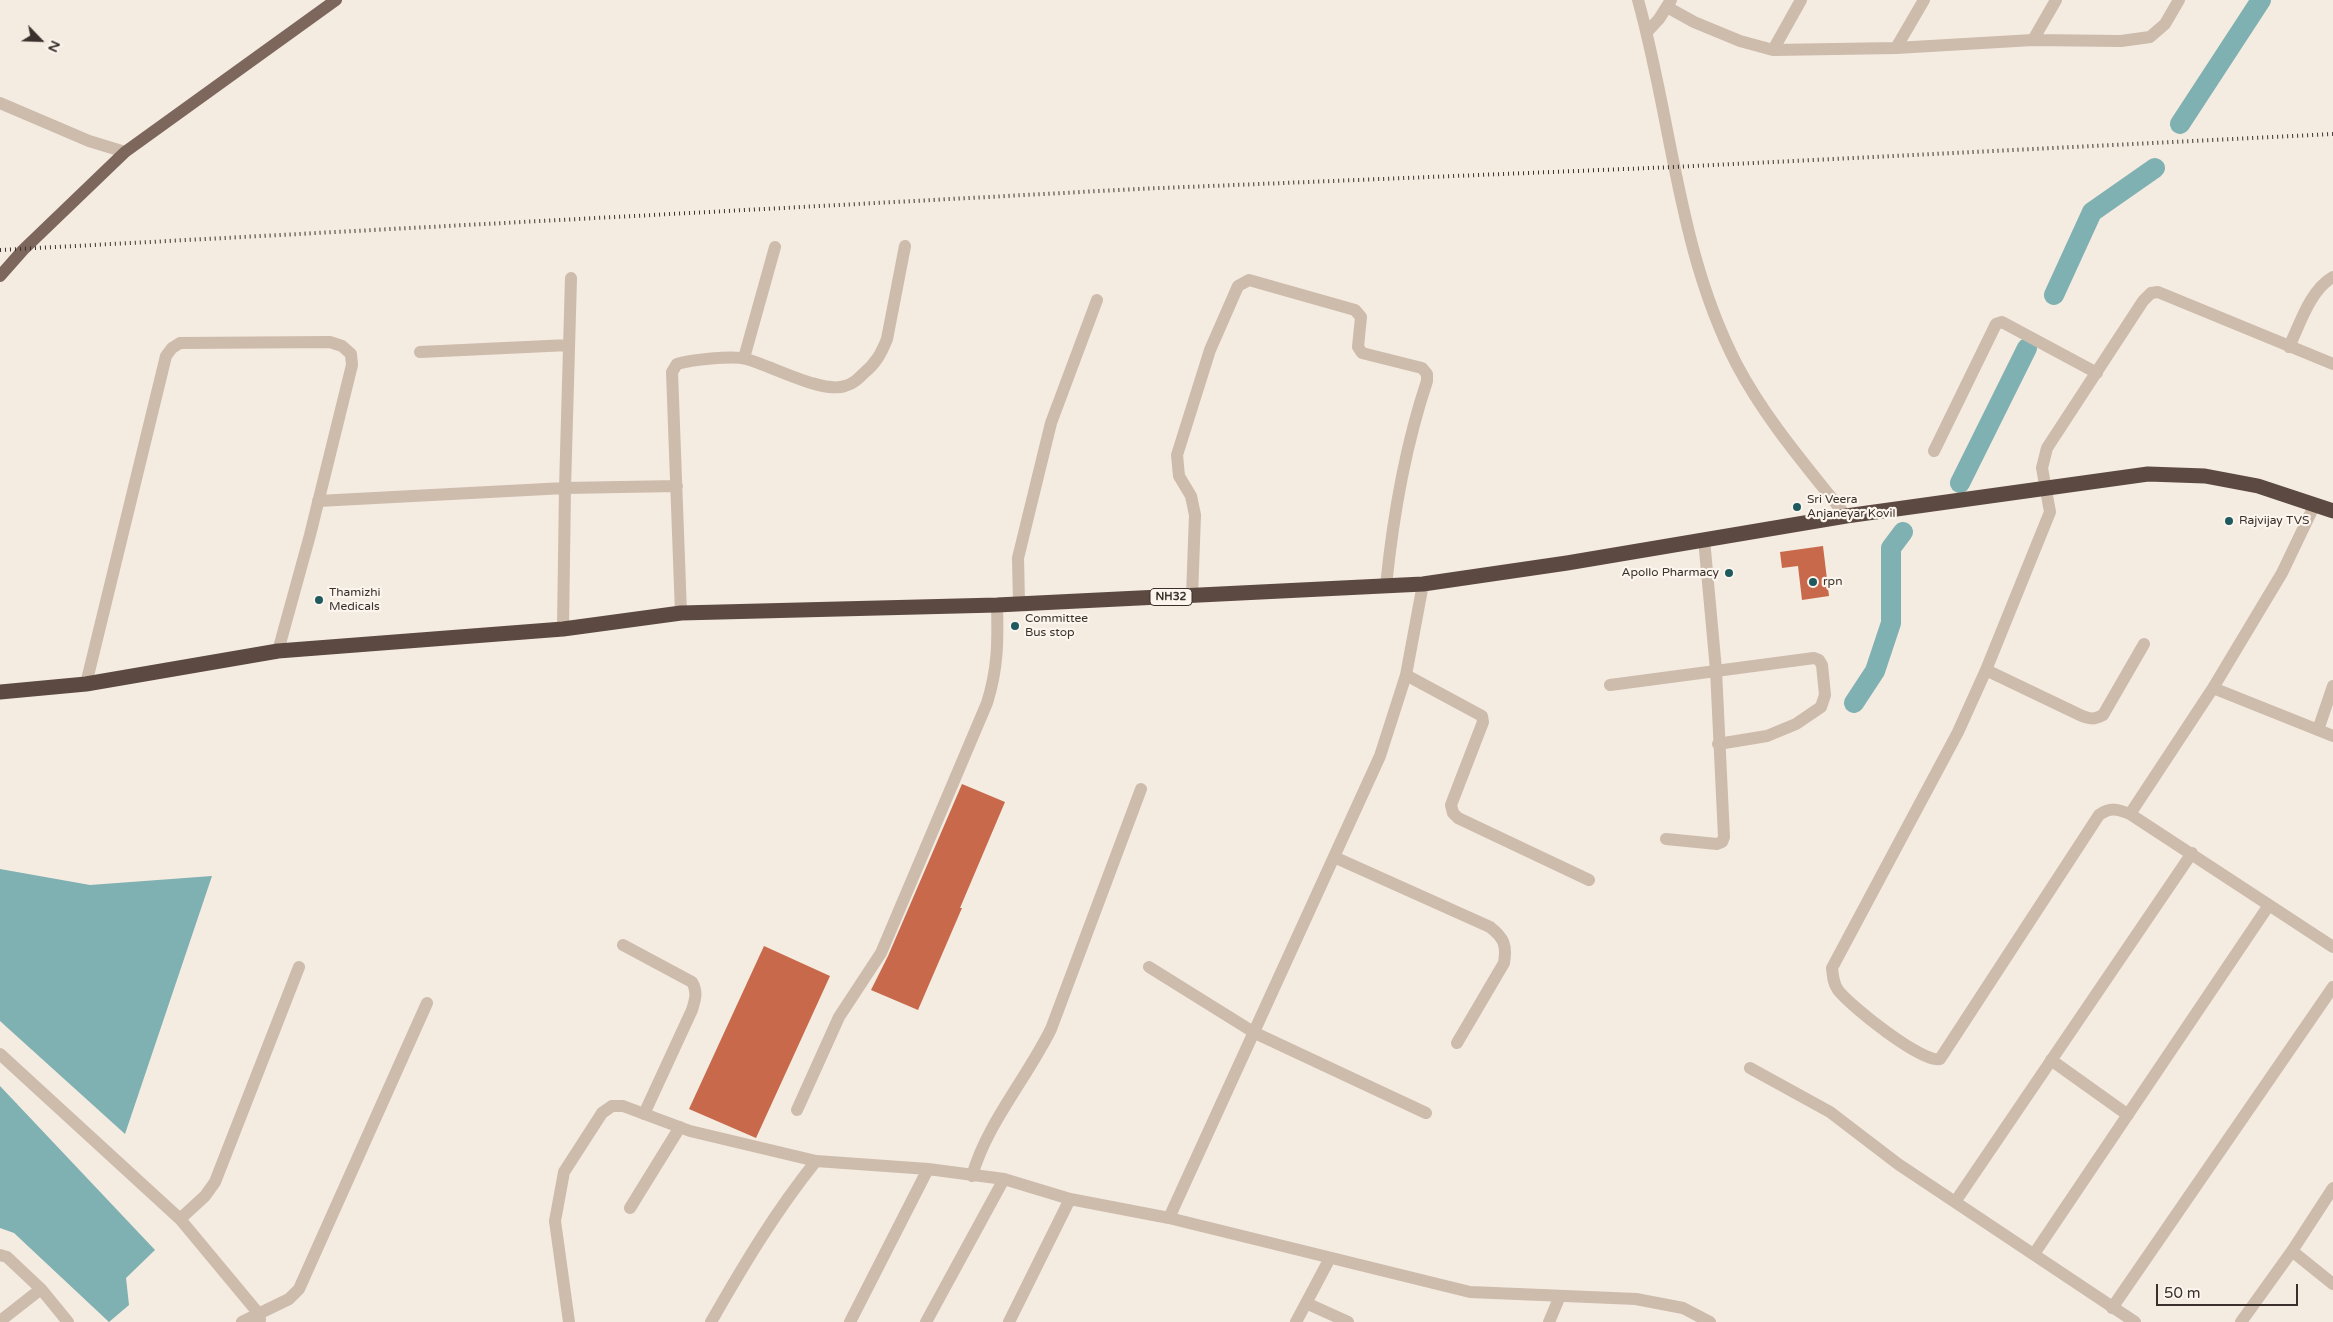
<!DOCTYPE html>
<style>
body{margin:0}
#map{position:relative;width:2333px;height:1322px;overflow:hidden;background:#f4ebe1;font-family:"Varela Round",sans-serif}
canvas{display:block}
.north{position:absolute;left:15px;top:15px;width:50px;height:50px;-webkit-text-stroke:4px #fbf5ee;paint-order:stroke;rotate:114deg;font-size:14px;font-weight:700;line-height:20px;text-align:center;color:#3b302b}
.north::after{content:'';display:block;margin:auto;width:18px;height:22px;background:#3b302b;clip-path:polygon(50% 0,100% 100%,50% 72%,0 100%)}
.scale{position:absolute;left:2156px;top:1284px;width:142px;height:22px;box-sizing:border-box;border:2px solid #3b302b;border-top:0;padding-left:6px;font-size:15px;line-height:18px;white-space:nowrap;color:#3b302b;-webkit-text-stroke:4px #fbf5ee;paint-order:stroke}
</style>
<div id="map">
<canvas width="2333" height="1322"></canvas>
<div class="north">N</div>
<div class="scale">50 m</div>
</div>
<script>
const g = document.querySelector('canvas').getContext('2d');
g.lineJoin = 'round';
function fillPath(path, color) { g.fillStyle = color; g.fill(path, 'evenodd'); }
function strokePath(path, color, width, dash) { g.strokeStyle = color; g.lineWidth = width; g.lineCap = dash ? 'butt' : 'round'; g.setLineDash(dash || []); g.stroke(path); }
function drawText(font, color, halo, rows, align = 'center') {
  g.font = font + ' "Varela Round",sans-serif'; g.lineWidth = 4.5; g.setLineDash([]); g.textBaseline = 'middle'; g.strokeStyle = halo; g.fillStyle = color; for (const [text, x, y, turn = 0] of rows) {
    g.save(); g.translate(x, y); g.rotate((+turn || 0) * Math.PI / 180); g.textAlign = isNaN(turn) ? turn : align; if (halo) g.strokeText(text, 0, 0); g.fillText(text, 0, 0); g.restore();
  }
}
fillPath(new Path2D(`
 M0,869l90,16 122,-9 -87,258 -125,-113z
 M0,1086l155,164 -29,28 3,27 -20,17 -95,-89 -14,-5z`), '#7fb0b2');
strokePath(new Path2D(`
 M2180,124l81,-124
 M2054,295l38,-83 63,-44
 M1960,483l67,-135
 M1854,703l21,-32 16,-48v-75l12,-16`), '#7fb0b2', 20);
fillPath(new Path2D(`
 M1823,546l6,50 -27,4 -4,-34 -16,2 -2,-16z
 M962,784l43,18 -45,106h2l-44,102 -47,-20 17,-34z
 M764,946l66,30 -74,162 -67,-29z`), '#c8694b');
strokePath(new Path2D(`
 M1638,0c34,121 40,252 99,365 29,55 71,103 109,151
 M1667,7l27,15 46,19 33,9 123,-2 137,-8 88,1 29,-4 15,-13 14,-24
 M1647,32l12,-13 12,-19
 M2033,40l23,-40
 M1896,48l28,-48
 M1773,50l28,-50
 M0,103l89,38 36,11
 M2289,347c11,-23 21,-57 44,-70
 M420,352l149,-7
 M744,358l31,-111
 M2333,364l-175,-72 -7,1 -8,8 -96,147 -5,20 8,44 -64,158 -28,62 -126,236c1,8 1,15 6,22 12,16 85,74 102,69l159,-244c12,-8 18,-6 31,-1l203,133
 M1934,451l62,-127 6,-2 95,51
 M318,501l247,-13 112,-2
 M1192,596l3,-81 -4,-19 -12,-20 -2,-21 33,-105 28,-64 11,-6 106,30 6,7 -3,30 4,6 60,15 5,6v7c-22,66 -34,135 -41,205
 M1019,603l-1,-45 33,-135 46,-123
 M681,613l-9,-241 5,-8c13,-4 56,-9 69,-5 24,6 76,35 99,27 8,-2 13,-7 19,-13 12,-10 17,-19 23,-34l18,-93
 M563,629l2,-141 6,-210
 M1986,670l94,45c9,4 14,5 23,0l41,-71
 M1406,675l76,41 1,6 -32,83 2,8 5,5 131,62
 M86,684l80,-328 6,-8 8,-5 150,-1 12,4 9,8 1,11 -42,170 -32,116
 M1610,685l204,-27 5,2 3,5 3,30 -4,12 -25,17 -29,12 -49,8
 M2213,688l120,48
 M2318,730l15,-44
 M2130,814l83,-126 69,-115 33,-69
 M1666,839l51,5 5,-2 2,-5 -8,-167 -12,-131
 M1334,857l156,70c14,11 17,18 14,36l-47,80
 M623,945l69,37c6,10 3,18 0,28l-48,104
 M1149,967l106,66 171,80
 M0,1054l180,165 79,95 1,6
 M2051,1060l77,55
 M1750,1068l80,44 68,52 237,158
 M797,1110l42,-93 42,-64 106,-250c11,-35 11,-62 10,-98
 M972,1176c15,-53 55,-98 79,-147l90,-240
 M1955,1202l237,-349
 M630,1208l50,-81
 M1169,1218l211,-462 26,-81 17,-91
 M180,1219l25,-23 10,-14 84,-215
 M2292,1251l41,33
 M2034,1254l235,-349
 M0,1255l7,2 34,32 27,33
 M1306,1303l42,19
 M2112,1308l221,-321
 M0,1321l41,-32
 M242,1322l47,-23 10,-10 128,-286
 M569,1322l-14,-101 9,-49 38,-59 10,-7h11l67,25 126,30 112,8 76,10 66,20 99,19 301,74 166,7 47,9 27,14
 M711,1322c32,-56 64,-110 105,-161
 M850,1322l78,-153
 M926,1322l78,-143
 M1009,1322l61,-123
 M1296,1322l34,-64
 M1549,1322l11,-26
 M2241,1322l51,-71 41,-63`), '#cdbbac', 12);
strokePath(new Path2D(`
 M0,276l23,-26 102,-98 211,-152`), '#7d675c', 12);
strokePath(new Path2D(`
 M0,692l86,-8 192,-33 285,-22 118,-16 316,-8 426,-21 144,-21 279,-47 302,-42 57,2 53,10 75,25`), '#5c4a42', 15);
strokePath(new Path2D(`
 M0,250l1137,-61 537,-22 659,-33`), '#3b302b', 4, [1, 4]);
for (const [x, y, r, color] of [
 [1797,507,5,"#1f5a5e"],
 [2229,521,5,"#1f5a5e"],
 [1729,573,5,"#1f5a5e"],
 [1813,582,5,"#1f5a5e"],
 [319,600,5,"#1f5a5e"],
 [1015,626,5,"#1f5a5e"]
]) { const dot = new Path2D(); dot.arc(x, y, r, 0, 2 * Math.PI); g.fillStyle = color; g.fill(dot); strokePath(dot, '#fbf5ee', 2); }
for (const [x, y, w] of [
 [1171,597,42]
]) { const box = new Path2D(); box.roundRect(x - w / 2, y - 8.5, w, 17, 4); g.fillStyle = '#fbf5ee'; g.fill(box); strokePath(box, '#3b302b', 1); }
drawText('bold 11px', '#3b302b', null, [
 ["NH32",1171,597]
]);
drawText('12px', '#3b302b', '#fbf5ee', [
 ["Sri Veera",1807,500],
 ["Anjaneyar Kovil",1807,514],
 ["Rajvijay TVS",2239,521],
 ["Apollo Pharmacy",1719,573,"right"],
 ["rpn",1823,582],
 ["Thamizhi",329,593],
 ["Medicals",329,607],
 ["Committee",1025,619],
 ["Bus stop",1025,633]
], 'left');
</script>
